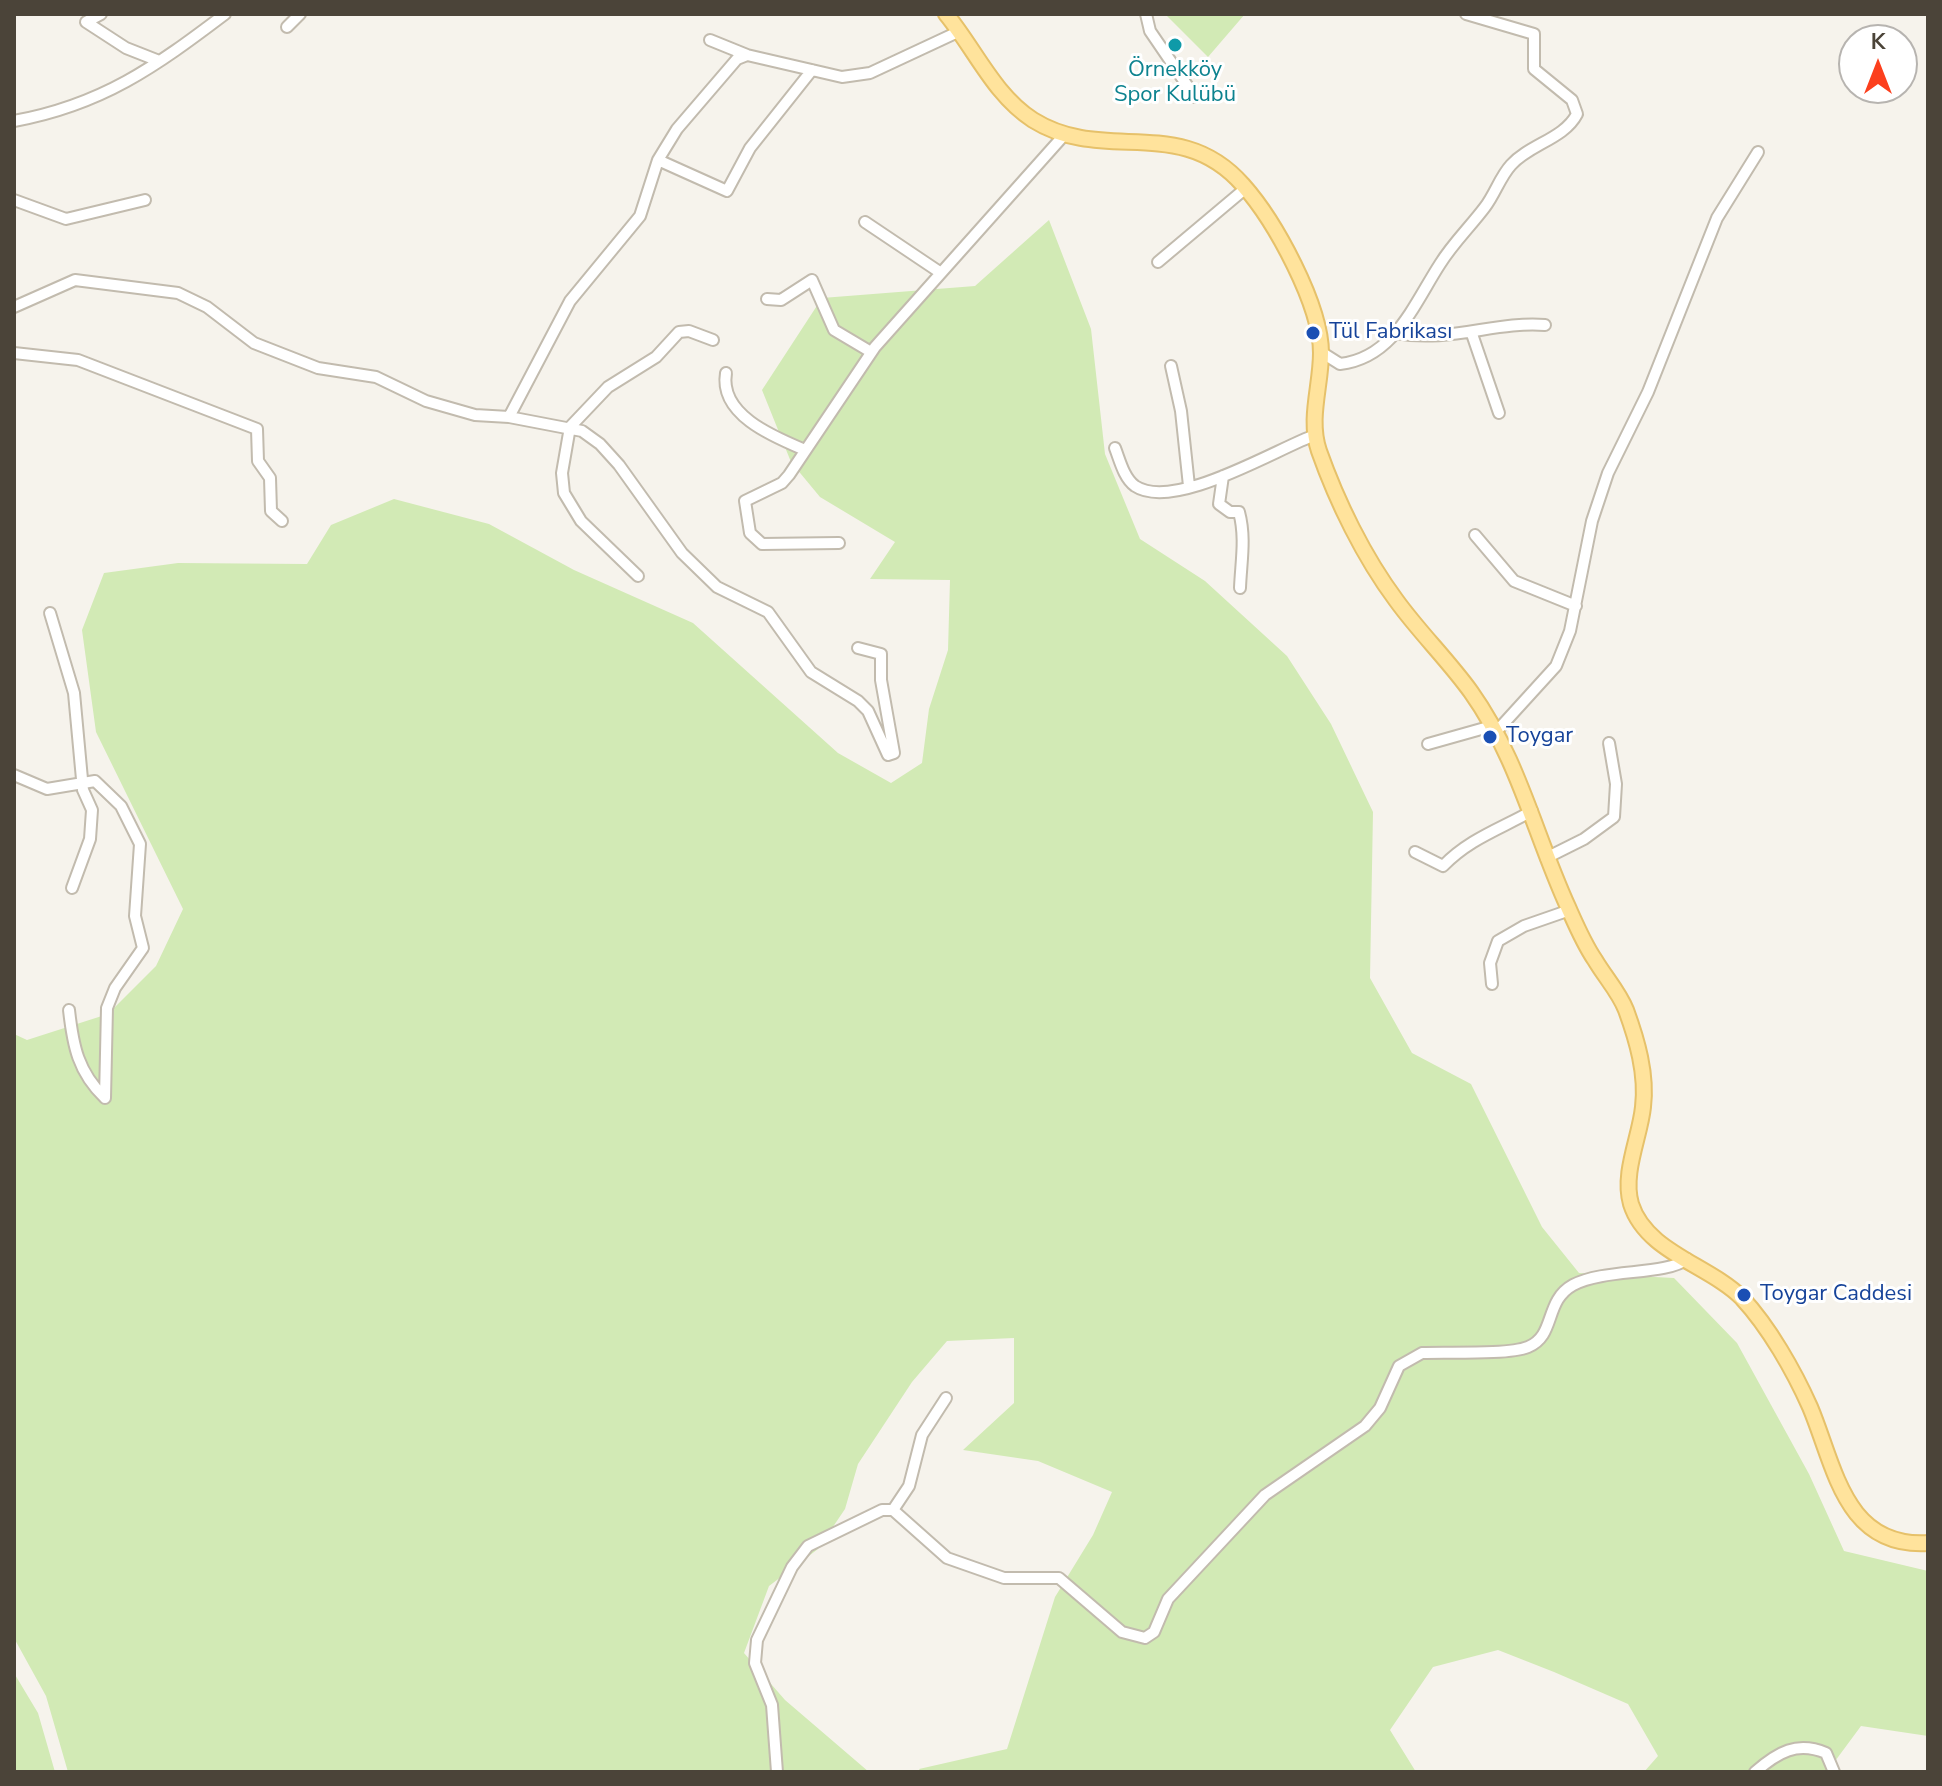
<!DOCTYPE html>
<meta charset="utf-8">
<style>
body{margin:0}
#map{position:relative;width:1942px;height:1786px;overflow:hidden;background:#f6f3ec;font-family:"Nunito Sans",sans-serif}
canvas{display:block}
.frame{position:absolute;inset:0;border:16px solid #4b4439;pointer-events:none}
.north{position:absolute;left:1838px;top:24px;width:80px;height:80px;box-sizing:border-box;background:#fff;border:2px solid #b7b4b0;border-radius:50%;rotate:0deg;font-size:22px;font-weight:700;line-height:32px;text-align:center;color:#4b4439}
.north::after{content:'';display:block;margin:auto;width:28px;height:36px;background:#fc3f1d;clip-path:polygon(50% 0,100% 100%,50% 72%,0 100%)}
</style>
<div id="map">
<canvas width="1942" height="1786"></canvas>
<div class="frame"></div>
<div class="north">K</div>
</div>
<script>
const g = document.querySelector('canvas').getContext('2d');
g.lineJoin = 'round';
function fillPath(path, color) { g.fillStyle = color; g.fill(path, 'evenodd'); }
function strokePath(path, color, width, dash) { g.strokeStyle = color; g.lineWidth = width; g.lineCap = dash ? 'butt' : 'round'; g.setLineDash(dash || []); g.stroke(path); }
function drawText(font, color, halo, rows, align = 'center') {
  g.font = font + ' "Nunito Sans",sans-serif'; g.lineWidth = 6; g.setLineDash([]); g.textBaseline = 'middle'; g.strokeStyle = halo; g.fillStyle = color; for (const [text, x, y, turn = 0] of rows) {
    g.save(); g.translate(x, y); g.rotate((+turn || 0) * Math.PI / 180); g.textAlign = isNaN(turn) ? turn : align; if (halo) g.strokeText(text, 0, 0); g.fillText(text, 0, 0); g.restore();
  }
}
fillPath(new Path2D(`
 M1165,14h80l-37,43z
 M1049,220l42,109 14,125 35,85 65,42 82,75 44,68 42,88 -3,166 42,75 59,31 71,143 37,46 95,5 63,65 72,131 35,77 84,20v165l-67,-10 -34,46h-183l14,-16 -30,-52 -74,-32 -56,-22 -65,17 -43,63 26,42h-495l-2,-3 88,-20 48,-152 38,-62 19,-43 -74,-31 -75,-11 51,-47v-65l-67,3 -35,41 -54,82 -13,45 -27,40 -49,37 -25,67 41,47 84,72h-801l-22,-76 -32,-58v-604l13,6 81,-26 48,-48 27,-57 -87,-177 -14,-102 22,-57 74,-10 129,1 24,-39 63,-26 95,25 85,46 119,53 145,130 53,30 31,-20 7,-54 19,-59 2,-70 -80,-1 25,-37 -75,-45 -29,-35 -29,-72 60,-92 153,-12z
 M14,1673l24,40 17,59h-41z`), '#d2eab5');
const minor = new Path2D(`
 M101,14l-15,8 40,26 33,13
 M1146,14l4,17 45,66
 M287,27l13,-13
 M710,40l37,15
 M14,121c88,-16 141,-54 211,-107
 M658,160l69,31 23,-43 62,-78
 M14,200l52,19 79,-19
 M865,222l76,51
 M1158,262l88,-74
 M767,299l14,1 31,-20 22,50 37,22
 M14,307l61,-27 103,13 29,14 47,36 64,25 58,9 50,24 49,14 34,2 73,14 18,13 19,21 63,88 35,34 51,25 43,60 47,29 10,10 20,44 6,-2 -13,-73v-26l-23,-6
 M1396,333c53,10 100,-12 149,-8
 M1472,334l27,79
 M1321,352l19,12c54,-6 74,-60 100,-100 13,-21 30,-37 45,-57 10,-13 15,-30 26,-42 19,-21 53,-26 66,-51l-5,-14 -38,-31v-35l-68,-20
 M14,353l64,7 179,69 1,32 12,17 1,33 11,10
 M1171,366l10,45 8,75
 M726,373c-7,42 48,64 79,77
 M509,417l61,-116 70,-85 18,-56 19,-31 60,-70 10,-4 95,22 28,-4 90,-42
 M1115,448c5,13 9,30 20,38 39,26 141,-37 180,-51
 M1223,476l-4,28 11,8h9c7,26 2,50 1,76
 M1475,535l39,46 62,25
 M839,543l-77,1 -12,-11 -5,-32 37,-18 7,-8 86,-128 190,-213
 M638,576l-57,-55 -17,-28 -2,-20 8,-46 38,-40 48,-30 23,-25 10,-1 24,9
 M50,613l24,80 9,97 9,20 -2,29 -18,49
 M1495,733l61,-67 14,-35 22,-110 16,-48 40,-81 69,-174 41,-66
 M1428,744l64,-18
 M14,775l33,14 48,-8 26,25 19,38 -5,72 8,32 -28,40 -8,20 -2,90
 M1415,852l28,14c26,-27 57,-37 89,-55
 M1546,858l38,-19 30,-22 2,-33 -7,-41
 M1492,984l-2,-21 8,-22 26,-15 46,-16
 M69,1010c4,36 9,62 36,88
 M893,1510l16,-24 13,-51 24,-37
 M777,1772l-5,-67 -17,-42 2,-23 35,-73 16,-21 74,-36h11l54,48 57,20h55l63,54 23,6 9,-6 14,-33 97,-104 100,-69 15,-18 19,-42 23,-13c25,-1 86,2 106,-6 28,-11 16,-46 45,-62 32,-17 92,-9 114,-26
 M1755,1772c23,-20 42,-31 71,-19l8,19`);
const major = new Path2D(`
 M946,14c29,35 48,81 87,106 72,45 147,-7 210,65 32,36 78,120 78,168 0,33 -13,66 -2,98 18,51 45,106 77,149 23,32 52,60 75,92 47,66 64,143 97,215 8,18 16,37 27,53 10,17 24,32 31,50 11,30 21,64 17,97 -3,30 -21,66 -12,97 15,48 78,61 111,94 27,29 52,73 68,109 25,59 34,141 118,136`);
strokePath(minor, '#c2bbae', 14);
strokePath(major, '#e6c16a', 18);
strokePath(minor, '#fff', 10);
strokePath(major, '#ffe39c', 14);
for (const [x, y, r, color] of [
 [1175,45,8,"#0f9aa8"],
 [1313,333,8,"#1a4fb4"],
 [1490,737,8,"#1a4fb4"],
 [1744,1295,8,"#1a4fb4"]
]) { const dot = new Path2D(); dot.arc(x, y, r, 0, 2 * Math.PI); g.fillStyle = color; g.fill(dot); strokePath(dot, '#fff', 3); }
drawText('22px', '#0d838f', '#fff', [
 ["Örnekköy",1175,71],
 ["Spor Kulübü",1175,96]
]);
drawText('22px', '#164399', '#fff', [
 ["Tül Fabrikası",1329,333],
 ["Toygar",1506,737],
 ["Toygar Caddesi",1760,1295]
], 'left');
</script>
